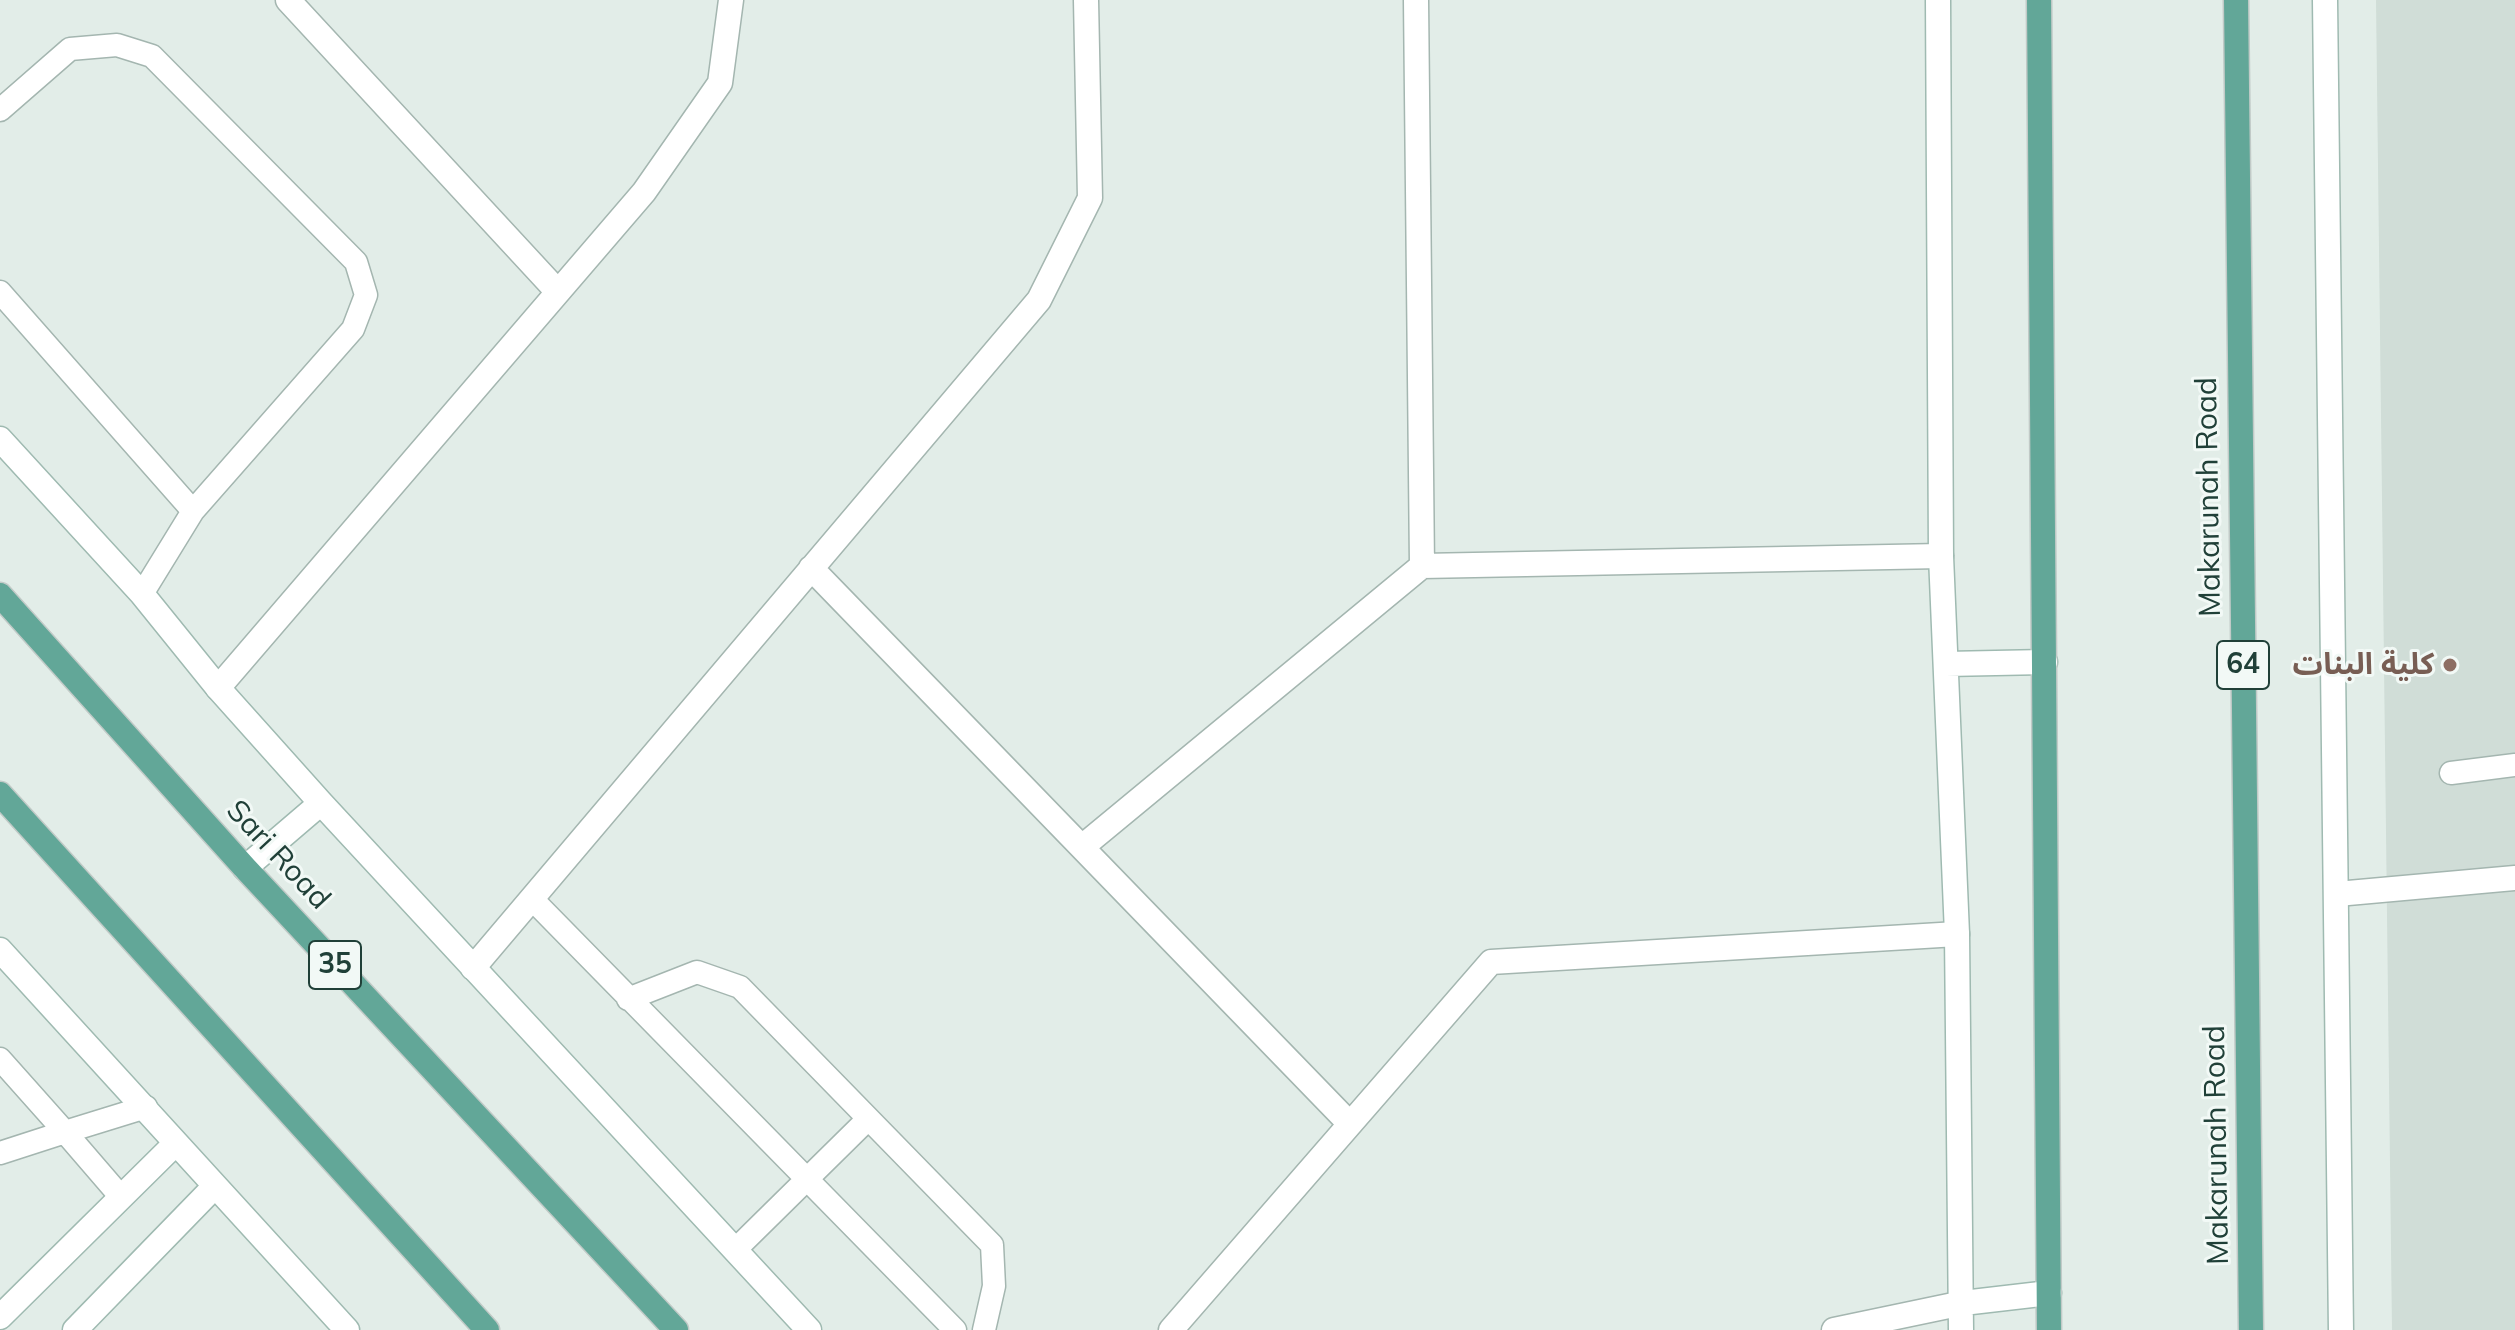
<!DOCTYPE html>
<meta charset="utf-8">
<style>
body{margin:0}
canvas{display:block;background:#e2ede8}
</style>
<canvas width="2515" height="1330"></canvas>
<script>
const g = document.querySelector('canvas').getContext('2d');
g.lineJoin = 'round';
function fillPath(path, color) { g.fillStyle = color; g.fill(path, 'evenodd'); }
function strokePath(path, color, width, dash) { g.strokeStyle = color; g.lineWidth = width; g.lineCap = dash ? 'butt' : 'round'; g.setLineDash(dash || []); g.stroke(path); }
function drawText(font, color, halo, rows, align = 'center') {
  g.font = font + ' Mulish,"Noto Sans Arabic",sans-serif'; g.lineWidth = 6; g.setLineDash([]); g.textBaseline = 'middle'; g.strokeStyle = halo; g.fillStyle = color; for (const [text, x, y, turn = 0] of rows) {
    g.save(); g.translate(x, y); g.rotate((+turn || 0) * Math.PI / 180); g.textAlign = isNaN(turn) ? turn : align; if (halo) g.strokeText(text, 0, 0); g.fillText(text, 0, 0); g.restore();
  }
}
fillPath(new Path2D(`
 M2376,0h139v1330h-123z`), '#d0ddd7');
const lane = new Path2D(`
 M0,110l70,-61 47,-4 35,11 204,206 10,33 -13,34 -160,182 -51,83
 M0,292l193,219
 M2451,773l64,-8
 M532,899l423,431
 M628,999l69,-27 43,15 252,258 2,41 -10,44
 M0,1059l65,73 81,-25
 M0,1153l65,-21 56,65
 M735,1250l133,-131`);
const street = new Path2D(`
 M288,0l270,292
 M1416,0l6,566
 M811,568l539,556
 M218,688l426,-496 76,-109 11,-83
 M1082,847l340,-281 519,-10
 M2337,894l178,-16
 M473,968l566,-668 51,-102 -4,-198
 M1171,1330l320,-368 466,-28
 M1834,1330l129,-27`);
const secondary = new Path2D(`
 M1938,0l3,556 16,378 4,396
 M2325,0l16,1330
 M0,439l142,155 76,94 103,115 488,527
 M1946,664l99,-2
 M245,868l76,-65
 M0,950l347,380
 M1963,1303l86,-10
 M0,1317l176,-174
 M75,1330l140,-144`);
const primary = new Path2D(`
 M2039,0l10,1330
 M2236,0l15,1330
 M0,595l245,273 431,462
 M0,794l487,536`);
strokePath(lane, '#a4b6b0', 25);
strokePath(street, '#a4b6b0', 27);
strokePath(secondary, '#9fbab1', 27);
strokePath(primary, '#c1cac7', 27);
strokePath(lane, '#fff', 22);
strokePath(street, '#fff', 24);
strokePath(secondary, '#fff', 24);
strokePath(primary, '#62a798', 24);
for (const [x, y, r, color] of [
 [2450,665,8,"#8d6e63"]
]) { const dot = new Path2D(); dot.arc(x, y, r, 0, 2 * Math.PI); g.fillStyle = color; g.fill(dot); strokePath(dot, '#f2f9f6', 3); }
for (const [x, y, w] of [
 [2243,665,52],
 [335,965,52]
]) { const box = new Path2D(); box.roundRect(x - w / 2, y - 24, w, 48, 6); g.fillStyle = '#f2f9f6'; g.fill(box); strokePath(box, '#204038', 2); }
drawText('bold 28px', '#204038', null, [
 ["64",2243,665],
 ["35",335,965]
]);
drawText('30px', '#204038', '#f2f9f6', [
 ["Makarunah Road",2209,497,-91],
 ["Sari Road",278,855,47],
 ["Makarunah Road",2217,1145,-91]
]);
drawText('bold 30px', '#785e54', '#f2f9f6', [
 ["كلية البنات",2434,665]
], 'right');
</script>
